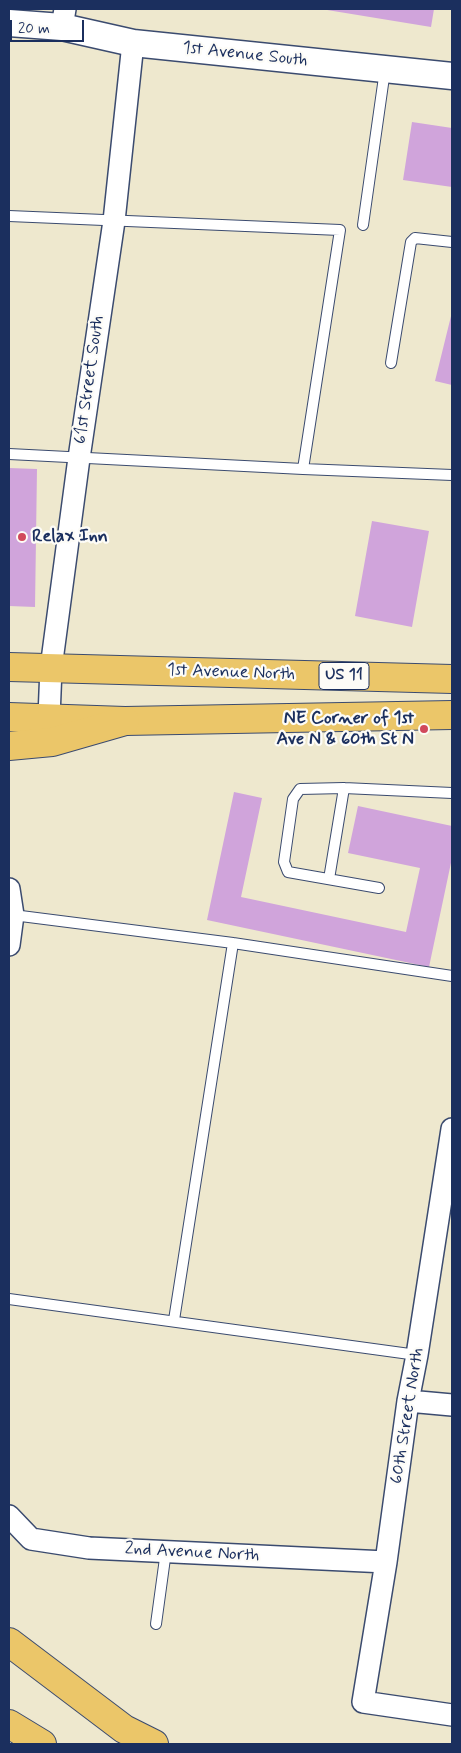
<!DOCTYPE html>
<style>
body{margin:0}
#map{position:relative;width:461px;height:1753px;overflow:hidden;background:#eee8ce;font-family:Mynerve,sans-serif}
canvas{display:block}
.frame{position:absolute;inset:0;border:10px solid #1b2f5e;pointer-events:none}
.scale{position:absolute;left:10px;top:20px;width:74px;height:22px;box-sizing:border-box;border:2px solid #1b2f5e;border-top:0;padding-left:6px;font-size:15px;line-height:18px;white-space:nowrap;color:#1b2f5e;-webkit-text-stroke:4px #fdfcf7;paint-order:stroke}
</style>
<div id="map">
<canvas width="461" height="1753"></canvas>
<div class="frame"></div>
<div class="scale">20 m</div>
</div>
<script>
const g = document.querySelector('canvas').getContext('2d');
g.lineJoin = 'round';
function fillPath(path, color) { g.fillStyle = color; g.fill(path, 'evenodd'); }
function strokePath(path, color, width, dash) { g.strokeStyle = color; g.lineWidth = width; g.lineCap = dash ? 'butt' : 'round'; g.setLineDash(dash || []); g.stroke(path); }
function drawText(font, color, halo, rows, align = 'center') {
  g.font = font + ' Mynerve,sans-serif'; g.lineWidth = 4.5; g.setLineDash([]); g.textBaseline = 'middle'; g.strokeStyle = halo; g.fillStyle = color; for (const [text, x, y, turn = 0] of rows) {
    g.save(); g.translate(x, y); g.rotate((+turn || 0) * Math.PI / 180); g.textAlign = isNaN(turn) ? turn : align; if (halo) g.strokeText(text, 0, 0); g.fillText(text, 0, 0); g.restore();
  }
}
fillPath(new Path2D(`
 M321,9h113l-3,18z
 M412,122l40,6v59l-49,-7z
 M452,312v73l-17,-4z
 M9,468l28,1 -2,138 -26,-1z
 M372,521l57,10 -17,96 -57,-11z
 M234,792l28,6 -21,99 165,35 14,-64 -72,-15 10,-47 94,20v32l-23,109 -222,-47z`), '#d0a4db');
const service = new Path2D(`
 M9,216l331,14 -37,239
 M363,225l22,-155
 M391,363l20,-121 4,-4 37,4
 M9,454l294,15 149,6
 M329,879l15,-91
 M379,888l-91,-16 -4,-10 9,-63 7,-10 44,-1 108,5
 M13,915l220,28 219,33
 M9,1299l408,56
 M174,1320l59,-377
 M156,1624l10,-73`);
const minor = new Path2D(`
 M62,27l3,-18
 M49,717l2,-49 28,-210 35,-237 19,-178
 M9,889l4,26 -4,30
 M452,1129l-35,226 -9,46 -22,161 -23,140 89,13
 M408,1401l44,4
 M9,1516l22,23 58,9 297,14`);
const tertiary = new Path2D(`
 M9,23l53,4 71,16 319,33`);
const primary = new Path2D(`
 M9,667l443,12
 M9,717l116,4 327,-6`);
const motorway = new Path2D(`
 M9,746l43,-4 73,-21
 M9,1642l115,87 30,15
 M9,1724l33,20`);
strokePath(service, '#3b4b6f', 12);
strokePath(minor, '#3b4b6f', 24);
strokePath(tertiary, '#3b4b6f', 29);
strokePath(primary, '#3b4b6f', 30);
strokePath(motorway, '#3b4b6f', 30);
strokePath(service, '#fff', 10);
strokePath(minor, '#fff', 21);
strokePath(tertiary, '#fff', 26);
strokePath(primary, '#ebc669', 28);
strokePath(motorway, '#ebc669', 28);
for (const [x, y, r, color] of [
 [22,537,5,"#d1495b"],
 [424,729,5,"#d1495b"]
]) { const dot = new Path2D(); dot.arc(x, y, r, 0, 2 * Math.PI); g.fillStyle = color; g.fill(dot); strokePath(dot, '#fdfcf7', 2); }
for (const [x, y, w] of [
 [344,676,50]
]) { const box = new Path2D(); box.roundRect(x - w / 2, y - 13.5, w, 27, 4); g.fillStyle = '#fdfcf7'; g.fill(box); strokePath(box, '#1b2f5e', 1); }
drawText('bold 16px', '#1b2f5e', null, [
 ["US 11",344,676]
]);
drawText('18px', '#1b2f5e', '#fdfcf7', [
 ["1st Avenue South",245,55,6],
 ["61st Street South",90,380,-82],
 ["1st Avenue North",231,673,2],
 ["60th Street North",408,1416,-81],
 ["2nd Avenue North",192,1553,3]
]);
drawText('bold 18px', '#1b2f5e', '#fdfcf7', [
 ["Relax Inn",32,537],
 ["NE Corner of 1st",414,719,"right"],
 ["Ave N & 60th St N",414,740,"right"]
], 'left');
</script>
